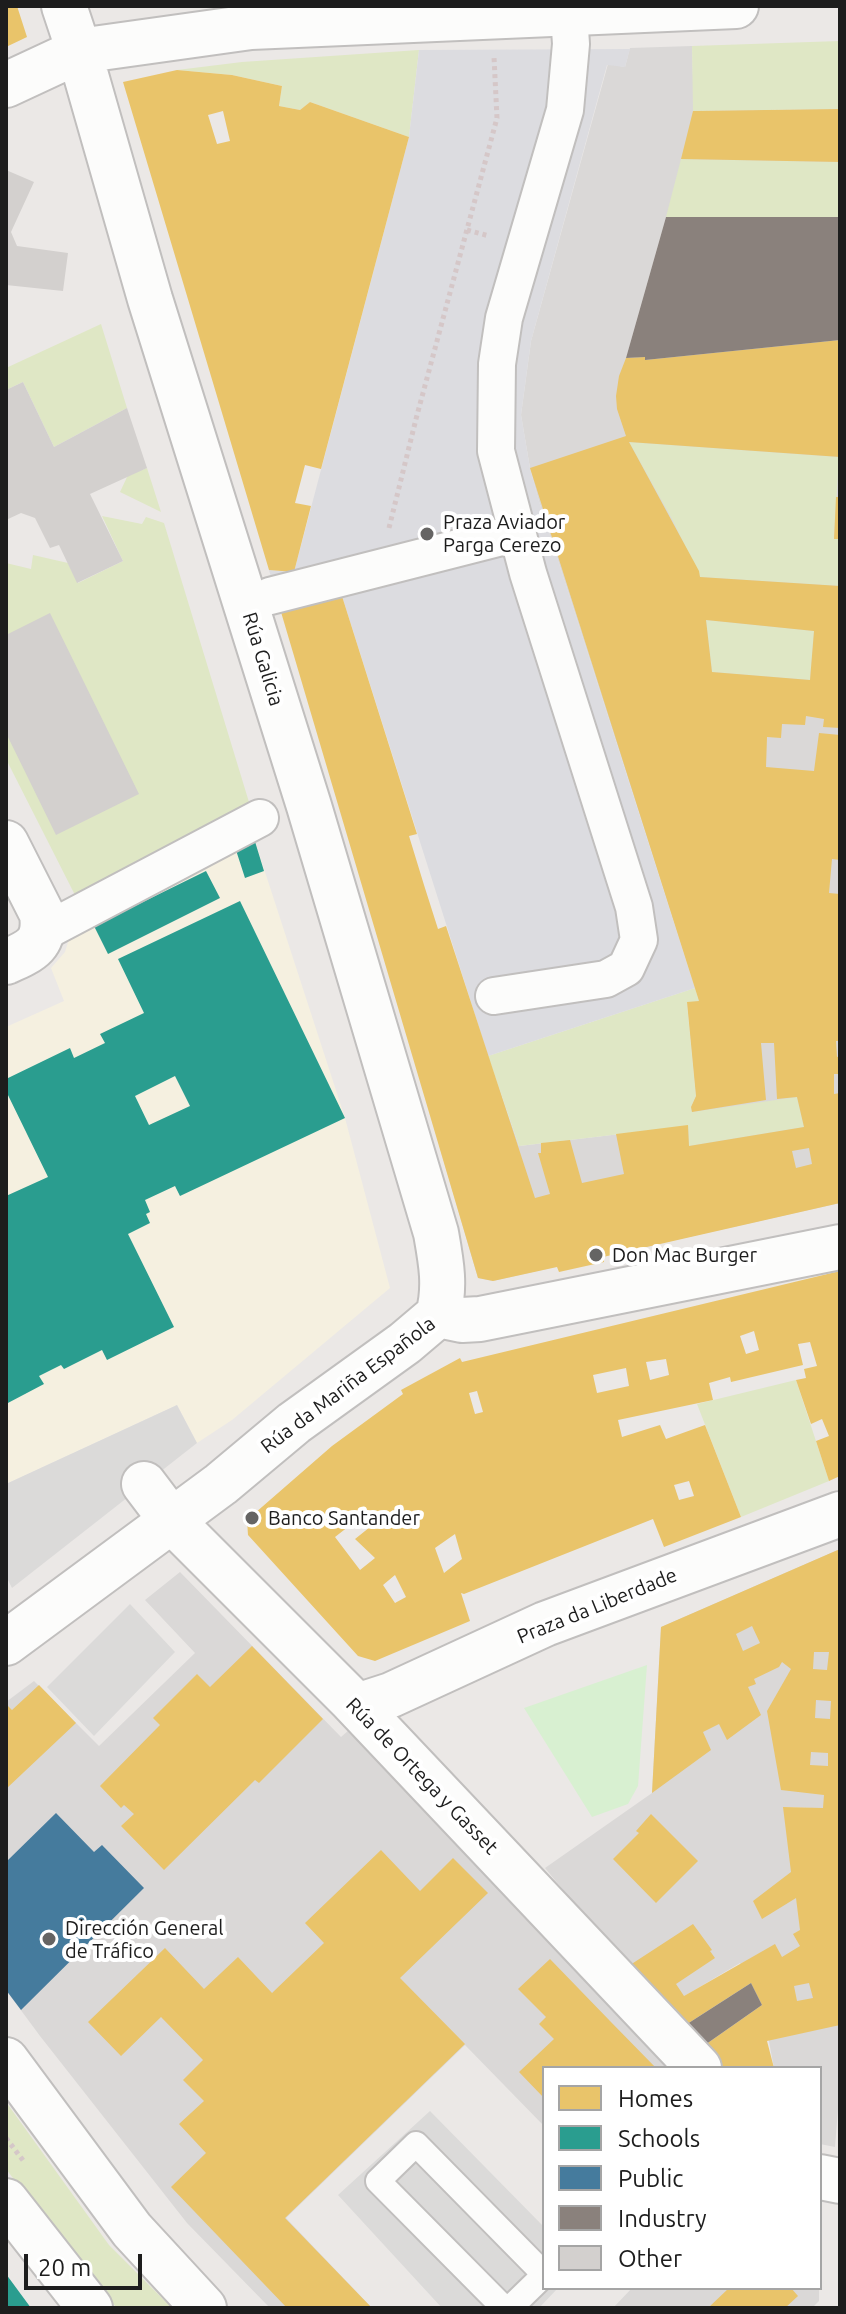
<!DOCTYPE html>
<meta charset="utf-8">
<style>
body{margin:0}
#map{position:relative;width:846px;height:2314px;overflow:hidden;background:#ebe8e6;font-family:Ubuntu,sans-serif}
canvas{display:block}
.frame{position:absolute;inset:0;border:8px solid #1d1d1d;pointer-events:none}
.legend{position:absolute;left:542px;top:2066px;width:280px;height:224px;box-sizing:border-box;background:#fff;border:2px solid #a5a5a5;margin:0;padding:10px 14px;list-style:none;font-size:24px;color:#1d1d1d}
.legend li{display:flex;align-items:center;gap:16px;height:40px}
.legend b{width:40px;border:2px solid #a5a5a5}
.scale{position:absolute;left:24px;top:2254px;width:118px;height:36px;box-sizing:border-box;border:4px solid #1d1d1d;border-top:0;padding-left:10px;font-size:24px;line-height:28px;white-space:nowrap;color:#1d1d1d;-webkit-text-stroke:6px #fff;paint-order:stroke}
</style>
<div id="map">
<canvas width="846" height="2314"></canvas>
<div class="frame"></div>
<ul class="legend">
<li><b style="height:22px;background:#e9c46a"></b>Homes</li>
<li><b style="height:22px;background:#2a9d8f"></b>Schools</li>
<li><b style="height:22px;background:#457b9d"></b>Public</li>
<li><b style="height:22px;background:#8a817c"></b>Industry</li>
<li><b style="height:22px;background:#d3d0ce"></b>Other</li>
</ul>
<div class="scale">20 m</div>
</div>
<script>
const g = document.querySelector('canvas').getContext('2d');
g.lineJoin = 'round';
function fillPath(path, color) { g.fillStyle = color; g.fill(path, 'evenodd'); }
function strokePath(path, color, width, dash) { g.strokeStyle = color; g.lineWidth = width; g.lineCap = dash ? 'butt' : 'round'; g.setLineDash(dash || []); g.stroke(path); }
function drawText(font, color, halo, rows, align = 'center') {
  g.font = font + ' Ubuntu,sans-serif'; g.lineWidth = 8; g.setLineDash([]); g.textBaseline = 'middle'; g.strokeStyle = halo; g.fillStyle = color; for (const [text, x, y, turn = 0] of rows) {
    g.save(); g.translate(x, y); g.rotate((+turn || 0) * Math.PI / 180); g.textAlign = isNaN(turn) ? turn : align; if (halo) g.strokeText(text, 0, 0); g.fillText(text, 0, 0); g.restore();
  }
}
fillPath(new Path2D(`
 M692,46l2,65 146,-2v108h-174l-40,141 214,-18v863l-347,78 -15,-3 -50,-171 70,-22 21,61 135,-16 37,-23 5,-11 -9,-94 12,-2 -161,-502 -8,-30 -9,-53 10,-74 77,-277 17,3 5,-19z
 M840,1549v260l-56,-2 11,91 45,-19 -2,97h2v108l-5,63 -15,-3v-76h-46l-12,-63 -22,-42 -74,44 -13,-21 -7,4 -101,-122 107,-75 9,-166z
 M180,1572l161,165 8,-7 331,338h-136v58l-79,-81 -179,173 86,90h-102l-83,-85 -147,-187 -34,-46v-288l28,-21 65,65 96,-93 -50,-53z
 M632,2288h187v13l-7,7h-199z`), '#dad8d7');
fillPath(new Path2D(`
 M253,835l92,283 45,170 -158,132 -35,23 -20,-38 -171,79v-457l58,-26 -13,-33 14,-16 8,-26z`), '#f5f0e0');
fillPath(new Path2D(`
 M840,41v68l-147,2 -1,-65z
 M419,50l-10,87 -99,-35 -10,8 -21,-4 3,-20 -50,-11 -55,-5 65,-8z
 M681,159l159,3v55h-174z
 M101,324l26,84 -73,39 -31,-65 -17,8v-22z
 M629,442l210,15 -5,81 6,1v47l-140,-9 -27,-56z
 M147,468l14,44 -41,-20 8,-17z
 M102,516l40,8 4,-7 18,6 88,289 -175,87 -71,-140v-196l25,6 2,-14 35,8 10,20 45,-22z
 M706,620l108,11 -4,49 -98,-8z
 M695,988l4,13 -12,2 9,93 -5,11 1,5 105,-15 7,30 -115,19 -1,-20 -169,20 -31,-90z
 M796,1380l33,101 -88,36 -44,-113z
 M6,2102l103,143 63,63h-55l-22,-23 -89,-116z`), '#dfe7c5');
fillPath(new Path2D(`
 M647,1665l-9,121 -10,18 -36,13 -68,-109z`), '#d8f0d1');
fillPath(new Path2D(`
 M177,1405l20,38 -185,145 -6,-12v-92z
 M130,1604l45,48 -81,84 -47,-49z
 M430,2111l114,116v61h14l-19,20h-97l-104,-113z`), '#dbdad9');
fillPath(new Path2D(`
 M630,49l-5,18 -18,-2 -76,276 -10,74 9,53 8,30 157,490 -207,68 -147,-463 -60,19 -12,-42 25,2 115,-435 10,-87z`), '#dcdce0');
fillPath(new Path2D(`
 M6,6h11l10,31 -21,10z
 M177,70l55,5 50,11 -3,20 21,4 10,-8 99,35 -88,332 -16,-4 -10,38 16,3 -17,66 -25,-2 -146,-488zM223,111l7,30 -13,3 -9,-29z
 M840,109v53l-159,-3 12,-48z
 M840,340v117l-211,-15 70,129 1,6 140,9v142l-17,-1 1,-8 -18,-3 -1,9 -23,-1 -1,14 -14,-1 -1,30 48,4 5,-38 21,2v125l-8,-1 -3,34 11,1v147h-4l1,16 3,-1v18h-6v20l6,-1v110l-237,54 1,5 -45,10 -2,-5 -64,14 -15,-3 -197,-666 60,-19 76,241 -8,2 15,49 14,44 8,-3 89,272 15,-4 -12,-41h3v-10l29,-3 12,43 42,-9 -8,-40 72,-9 1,21 115,-19 -7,-30 -20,2 -3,-56h-13l5,57 -74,12 -1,-5 5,-11 -9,-94 12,-1 -169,-533 96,-32 -9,-27 -1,-13 3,-20 7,-18 19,-1v3zM706,620l108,11 -4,49 -98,-8zM809,1148l3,16 -16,4 -4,-17z
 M836,497h4v42h-6z
 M840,1271v205l-11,5 -13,-40 13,-5 -7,-17 -11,5 -15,-44 10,-2 -2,-9 13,-3 -7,-24 -12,2 5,21 -72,17 -1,-5 -21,6 4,17 -95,20 4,17 38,-12 6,14 39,-14 36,92 -77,30 -11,-28 -189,75 -3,-1 9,28 -95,40 -17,-5 -110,-121 -1,-15 85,-74 71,-52 -2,-4 59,-32 2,4zM754,1331l5,19 -13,4 -6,-18zM666,1359l3,16 -19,5 -4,-18zM626,1368l3,18 -32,7 -4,-18zM477,1391l6,21 -8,2 -6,-21zM689,1481l5,15 -15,4 -5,-15zM362,1516l8,11 -15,12 20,19 -15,12 -25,-33zM455,1534l7,25 -18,14 -9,-25zM395,1575l11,22 -11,6 -12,-18z
 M840,1549l-2,428 2,-1v49l-73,16 7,27h-53l-19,-21 60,-42 -11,-22 -67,43 -18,-19 -13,-21 -7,4 -19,-23 66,-43 19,26 -2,1 5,7 -39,26 8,12 91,-52 7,13 18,-11 -7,-12 7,-4 -4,-32 -34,21 -9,-18 38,-29 -8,-65 40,1 1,-13 -43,-5 -14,-79 24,-42 -9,-7 -3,5 -25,12 2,5 -8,3 13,28 -34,25 -8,-16 -16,8 8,18 -59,43 9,-166zM752,1626l8,17 -17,8 -7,-17zM814,1652h15l-2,18 -14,-1zM816,1700l15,1 -1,18 -15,-1zM811,1752l17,1v13l-18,-1zM809,1983l4,15 -16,3 -3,-15z
 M252,1646l71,73 -64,64 -4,-3 -91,90 -43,-44 13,-12 -10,-9 -3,3 -21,-22 60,-61 -7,-7 44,-44 13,13z
 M39,1685l37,38 -70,66v-85l6,6z
 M651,1814l47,47 -42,42 -43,-44 26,-26 -3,-2z
 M381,1850l39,41 33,-33 35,35 -88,85 65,66 -180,174 87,90h-85l-116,-121 35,-34 -27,-29 25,-23 -21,-21 20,-20 -42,-43 -40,39 -33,-34 77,-74 39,41 34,-32 34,36 52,-50 -19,-20z
 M550,1959l60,62 46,47h-112v30l-25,-26 35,-33 -15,-15 7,-7 -28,-28z
 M729,2288h62l7,8 -13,12h-77z`), '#e9c46a');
fillPath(new Path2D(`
 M253,835l11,36 -19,7 -11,-34z
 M206,871l14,27 -112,56 -14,-28z
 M240,901l105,217 -165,78 -5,-10 -30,14 5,12 -4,2 4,9 -22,11 46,93 -67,33 -5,-10 -38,19 -3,-4 -22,11 5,8 -38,20v-208l42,-19 -42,-86v-12l64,-31 4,10 31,-15 -5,-9 44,-21 -26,-54zM175,1076l15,30 -41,19 -14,-29z
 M6,2274l25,34h-25z`), '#2a9d8f');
fillPath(new Path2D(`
 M56,1813l38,39 8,-7 42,43 -123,122 -15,-20v-128z`), '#457b9d');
fillPath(new Path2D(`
 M666,217h174v123l-195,20v-3l-19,1z
 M751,1983l11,22 -60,42 -18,-21z`), '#8a817c');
fillPath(new Path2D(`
 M6,170l28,12 -23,50 6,14 51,7 -5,38 -57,-6z
 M23,382l31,65 73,-39 20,60 -57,26 33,67 -46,22 -18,-38 -9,3 -15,-30 -14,-5 -15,7v-130z
 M50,613l89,181 -83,41 -50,-102v-98z`), '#d3d0ce');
const service = new Path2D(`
 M504,2308l-126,-127 38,-37 128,130
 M510,2308l34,-33`);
const pedestrian = new Path2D(`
 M270,596l247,-63
 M42,933l218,-115
 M494,996l112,-17 20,-11 13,-28 -5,-33 -106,-334 -32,-122 1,-87 7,-46 61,-208 6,-66 -2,-30`);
const minor = new Path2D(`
 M64,6l15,45 71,248 159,507 127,427c5,28 10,54 2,82
 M6,85l73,-34 172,-24 485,-21
 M6,843l36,71c4,31 -11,37 -36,48
 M438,1315l24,5 18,-1 360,-72
 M144,1484l28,37 178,178 349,369
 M6,1643l215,-159 73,-61 111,-80 33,-28
 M357,1706l34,-11 154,-71 295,-110
 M6,2060l126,170 72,78
 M820,2177l20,4
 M6,2201l84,107`);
strokePath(service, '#c1bfbe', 28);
strokePath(pedestrian, '#c1bfbe', 40);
strokePath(minor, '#c1bfbe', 48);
strokePath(new Path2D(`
 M467,230l22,6
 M389,528l27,-109 81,-301 -3,-61
 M6,2138l19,25`), '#d5c7c8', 5, [4, 4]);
strokePath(service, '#fcfcfb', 24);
strokePath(pedestrian, '#fcfcfb', 36);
strokePath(minor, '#fcfcfb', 44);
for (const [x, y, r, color] of [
 [427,534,8,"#656463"],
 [596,1255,8,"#656463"],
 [252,1518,8,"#656463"],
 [49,1939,8,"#656463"]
]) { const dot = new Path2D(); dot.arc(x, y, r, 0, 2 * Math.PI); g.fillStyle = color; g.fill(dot); strokePath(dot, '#fff', 3); }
drawText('20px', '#1d1d1d', '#fff', [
 ["Praza Aviador",443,522],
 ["Parga Cerezo",443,545],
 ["Don Mac Burger",612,1255],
 ["Banco Santander",268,1518],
 ["Dirección General",65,1928],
 ["de Tráfico",65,1951]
], 'left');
drawText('20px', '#1d1d1d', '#fff', [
 ["Rúa Galicia",263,659,73],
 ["Rúa da Mariña Española",348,1385,-37],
 ["Praza da Liberdade",597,1606,-22],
 ["Rúa de Ortega y Gasset",422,1776,46]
]);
</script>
